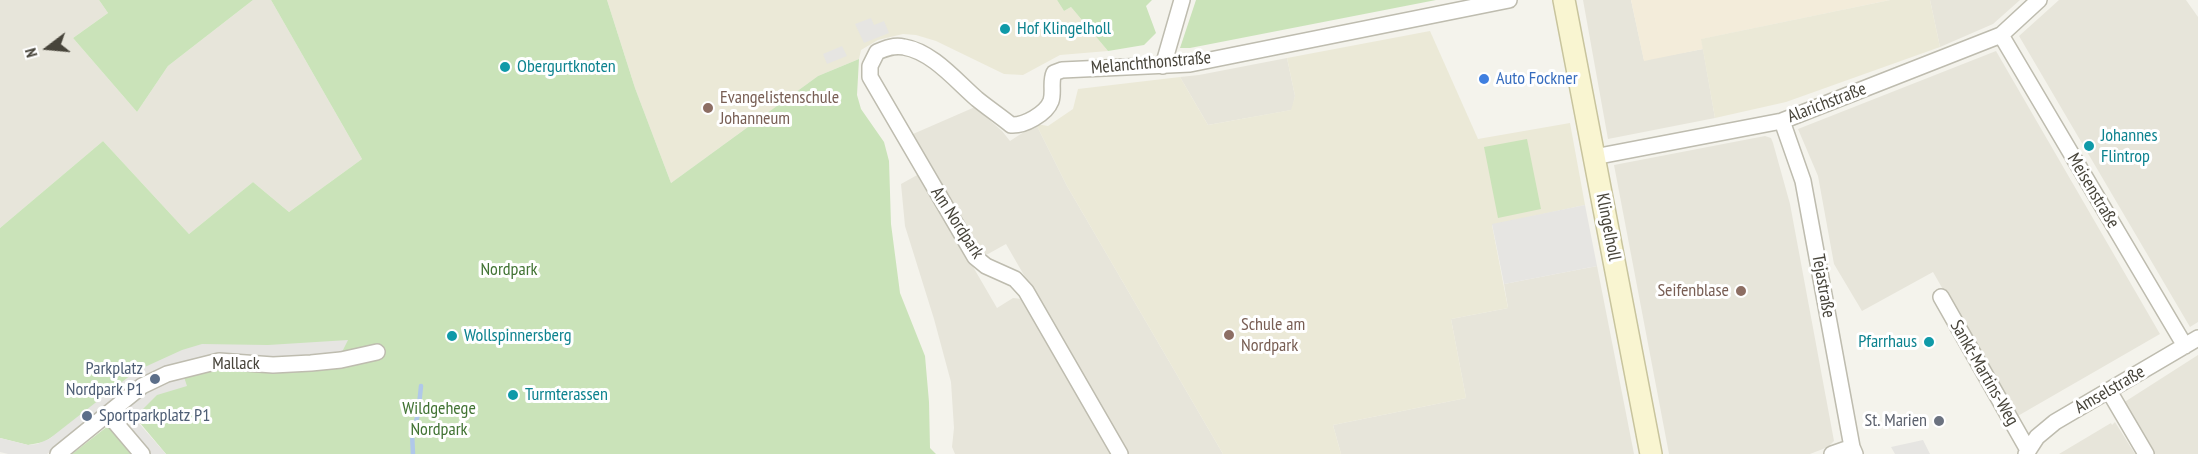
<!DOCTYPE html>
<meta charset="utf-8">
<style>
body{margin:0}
#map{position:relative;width:2198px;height:454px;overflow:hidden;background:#f4f3ec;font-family:"PT Sans Narrow",sans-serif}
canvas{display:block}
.north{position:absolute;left:18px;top:18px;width:60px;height:60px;-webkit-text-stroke:4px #fff;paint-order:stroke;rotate:254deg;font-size:16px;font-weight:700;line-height:24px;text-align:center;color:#47443a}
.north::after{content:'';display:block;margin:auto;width:21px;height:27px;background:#47443a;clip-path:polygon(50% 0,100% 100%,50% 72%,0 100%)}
</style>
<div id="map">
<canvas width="2198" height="454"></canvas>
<div class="north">N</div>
</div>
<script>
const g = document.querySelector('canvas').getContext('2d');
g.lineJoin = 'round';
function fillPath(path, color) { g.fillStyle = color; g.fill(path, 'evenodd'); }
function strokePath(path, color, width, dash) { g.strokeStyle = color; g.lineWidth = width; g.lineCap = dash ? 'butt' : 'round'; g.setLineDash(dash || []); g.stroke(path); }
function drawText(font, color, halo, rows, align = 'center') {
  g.font = font + ' "PT Sans Narrow",sans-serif'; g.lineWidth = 6; g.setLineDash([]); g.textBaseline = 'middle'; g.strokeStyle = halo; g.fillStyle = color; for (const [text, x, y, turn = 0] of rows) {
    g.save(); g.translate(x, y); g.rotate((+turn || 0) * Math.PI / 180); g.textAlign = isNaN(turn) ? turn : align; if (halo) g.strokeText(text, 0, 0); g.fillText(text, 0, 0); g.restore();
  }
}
fillPath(new Path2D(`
 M0,0h99l9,13 -35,25 64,74 31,-46 85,-66h18l91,159 -73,53 -36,-30 -64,52 -86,-93 -103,87z
 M1583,0h48l13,60 59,-11 12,69 -107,21z
 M1930,0h90l-27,24 -53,23z
 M2059,0h127l12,17v305l-8,5 -171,-291z
 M1996,51l164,283 -144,83 -83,-145 -71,39 -28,-47 -16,-88 -20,-47z
 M1287,58l8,38 -3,14 -84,15 -28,-48 19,-2z
 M975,107l27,24 8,10 26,-17 31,62 156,268h-96l-121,-210 -18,10 -4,1 -3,-4 -68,-117z
 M1765,136l6,2 2,5 17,61 44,237 -6,6 -18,7h-141l-55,-289z
 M919,174l78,134 16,-10 9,1 89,155h-156l-3,-7 2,-19 -3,-46 -17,-63 -29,-93 -4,-42z
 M1597,266l37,188h-293l-8,-29 133,-27 -15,-79 57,-11 -4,-24z
 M2198,355v99h-46l-29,-51z
 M2115,422l20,32h-76l52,-31 1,2z`), '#e7e5da');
fillPath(new Path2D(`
 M1631,0h259l-188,39 1,10 -59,12z`), '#f3ecda');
fillPath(new Path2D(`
 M607,0h450l7,11 7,-4 37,44 -48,4 -37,20 -19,-1 -68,-33 -20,-6 -13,-1 -25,6 -17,10 -2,9 -41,17 -147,107 -36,-95z
 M1890,0h40l10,47 -154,55 -71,16 -14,-79z
 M1430,31l48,108 92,-16 15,82 -93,20 16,83 -57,11 15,79 -133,27 8,29h-118l-156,-268 -31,-62 12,2 25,-17 5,-20 102,-12 28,48 83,-15 4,-14 -8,-38z`), '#ebe9d7');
fillPath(new Path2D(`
 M99,0h154l-85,66 -31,46 -64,-74 35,-25z
 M271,0h336l28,88 36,95 147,-107 41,-17 -2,36 4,14 23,33 5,19 2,63 9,69 25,63 4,46 1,46 6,6h-770l-31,-37 -13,-23 -78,48 -16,3 -28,-7v-210l103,-87 86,93 64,-52 36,30 73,-53z
 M1057,0h95l-6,6 10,27 -12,12 -36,6 -37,-44 -7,4z
 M1196,0h240l-246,48h-10z
 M1527,139l14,70 -43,9 -14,-71z
 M108,426l25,28h-61z`), '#cae3b9');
fillPath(new Path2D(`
 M871,18l3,7 10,-4 5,12 -25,10 -9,-19z
 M842,46l5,10 -20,8 -4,-10z
 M1585,205l12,61 -93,18 -12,-60z
 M348,340l-7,14 -161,11 7,21 -30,9 -22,22 -12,-22 -76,59h-39l-8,-2v-14l28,7 9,-1 12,-5 87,-68 46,-21 20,-6 66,1z
 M136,420l30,34h-17l-22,-26z
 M1923,440l7,14h-35l-4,-7z`), '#e6e5e2');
strokePath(new Path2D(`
 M413,454l-1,-21 6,-18 3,-29`), '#b0c8e9', 4.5);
const street = new Path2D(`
 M2001,35l184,311
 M1163,66l19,-66
 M1782,121l21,60 49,266 3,7
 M1594,157l188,-36 219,-86 38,-35
 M1941,297l87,153
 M2109,391l37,63
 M108,414l34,40
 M58,454l84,-68 25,-12 52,-13 54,4 38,-2 30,-3 36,-8
 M1120,454l-94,-163 -11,-12 -29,-13 -11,-9 -105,-180v-11l7,-14c9,-4 17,-7 27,-5 29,5 52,34 73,52 11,9 23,17 34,26 13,1 35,-11 40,-24 3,-9 -1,-19 3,-28l8,-3 128,-6 319,-64
 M1832,454l20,-7
 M2026,454l11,-17 18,-15 143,-84`);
const secondary = new Path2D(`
 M1564,0l87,454`);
strokePath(street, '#bebcaf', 18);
strokePath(secondary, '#c8c49d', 24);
strokePath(street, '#fff', 15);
strokePath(secondary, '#f9f5d1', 21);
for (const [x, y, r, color] of [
 [1005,29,6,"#0f9aa8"],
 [505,67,6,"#0f9aa8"],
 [1484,79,6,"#3f7fe0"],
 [708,108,6,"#8d6e63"],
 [2089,146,6,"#0f9aa8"],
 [1741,291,6,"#8d6e63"],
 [1229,335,6,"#8d6e63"],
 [452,336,6,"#0f9aa8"],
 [1929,342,6,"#0f9aa8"],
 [155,379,6,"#5c6f8a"],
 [513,395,6,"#0f9aa8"],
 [87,416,6,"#5c6f8a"],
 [1939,421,6,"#6b7280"]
]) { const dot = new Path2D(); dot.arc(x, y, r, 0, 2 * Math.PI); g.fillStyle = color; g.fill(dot); strokePath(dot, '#fff', 2); }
drawText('18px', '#0d838f', '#fff', [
 ["Hof Klingelholl",1017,29],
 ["Obergurtknoten",517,67],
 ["Johannes",2101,136],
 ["Flintrop",2101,157],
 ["Wollspinnersberg",464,336],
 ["Pfarrhaus",1917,342,"right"],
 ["Turmterassen",525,395]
], 'left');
drawText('18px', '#47443a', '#fff', [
 ["Melanchthonstraße",1151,63,-5],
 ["Alarichstraße",1827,103,-21],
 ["Meisenstraße",2093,191,59],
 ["Am Nordpark",957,223,57],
 ["Klingelholl",1608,227,79],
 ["Tejastraße",1823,286,80],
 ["Mallack",236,364],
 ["Sankt-Martins-Weg",1984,373,60],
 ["Amselstraße",2110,390,-30]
]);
drawText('18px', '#366cbe', '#fff', [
 ["Auto Fockner",1496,79]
], 'left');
drawText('18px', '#785e54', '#fff', [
 ["Evangelistenschule",720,98],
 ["Johanneum",720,119],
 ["Seifenblase",1729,291,"right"],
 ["Schule am",1241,325],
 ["Nordpark",1241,346]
], 'left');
drawText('18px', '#417333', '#fff', [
 ["Nordpark",509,270],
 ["Wildgehege",439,409],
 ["Nordpark",439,430]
]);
drawText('18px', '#4e5e75', '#fff', [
 ["Parkplatz",143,369],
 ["Nordpark P1",143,390],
 ["Sportparkplatz P1",99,416,"left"]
], 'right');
drawText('18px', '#5b616d', '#fff', [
 ["St. Marien",1927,421]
], 'right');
</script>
